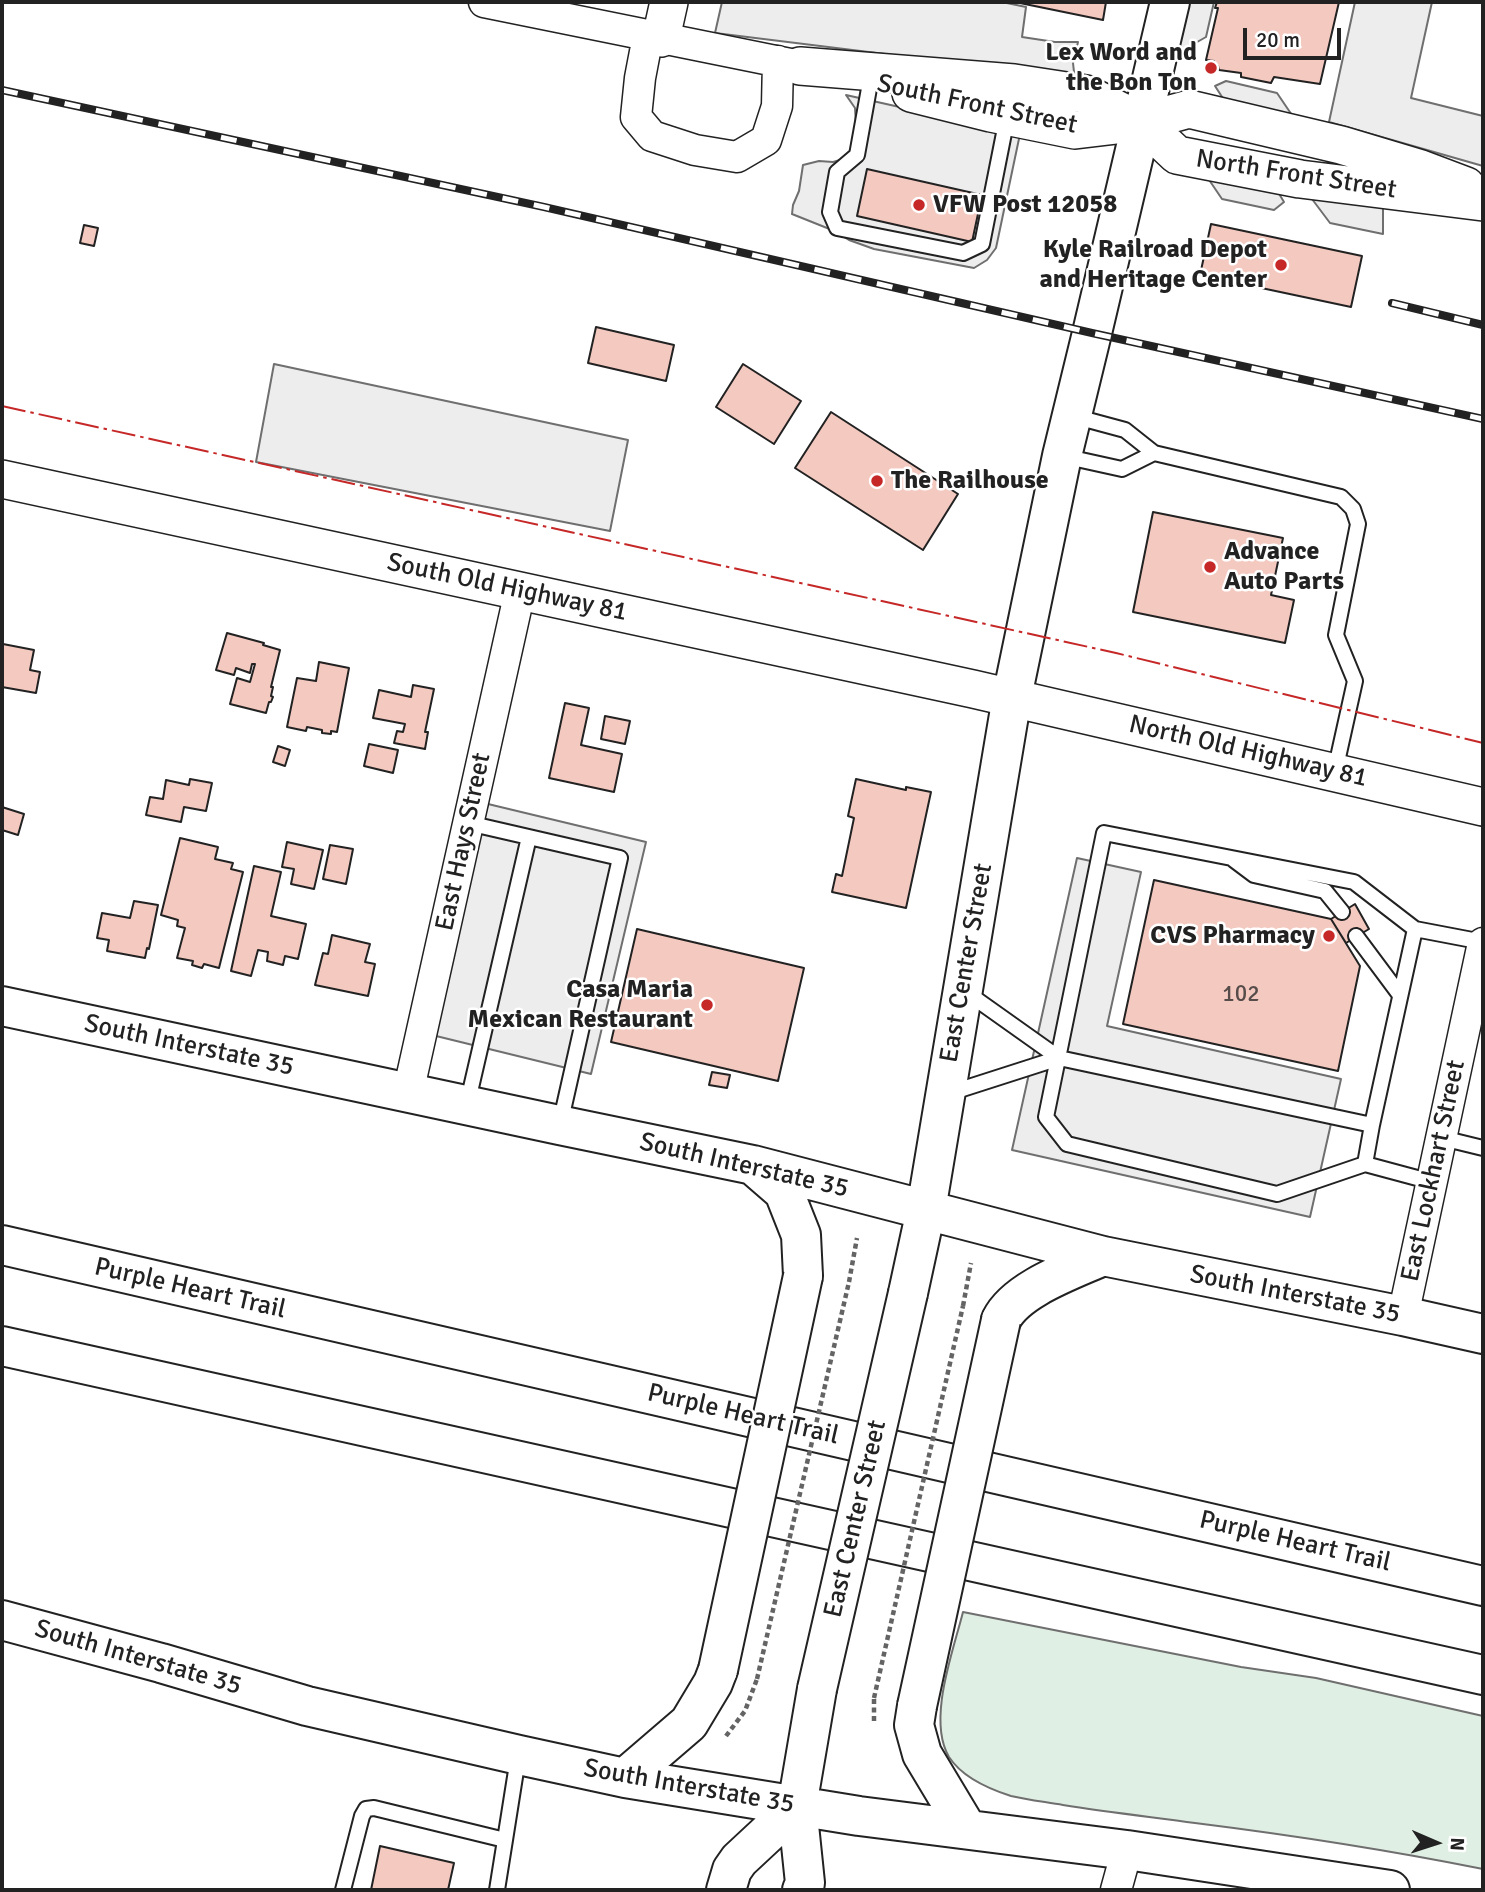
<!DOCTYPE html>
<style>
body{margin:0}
#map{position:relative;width:1485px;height:1892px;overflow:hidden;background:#fff;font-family:Signika,sans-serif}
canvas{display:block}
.frame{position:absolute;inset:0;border:4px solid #222;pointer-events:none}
.north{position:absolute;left:1401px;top:1808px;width:70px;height:70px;-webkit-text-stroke:5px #fff;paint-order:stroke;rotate:93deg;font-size:19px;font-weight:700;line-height:28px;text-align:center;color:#222}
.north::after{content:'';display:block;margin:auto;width:24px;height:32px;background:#222;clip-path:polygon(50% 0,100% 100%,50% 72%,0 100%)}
.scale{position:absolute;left:1243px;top:28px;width:98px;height:32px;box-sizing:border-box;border:4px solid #222;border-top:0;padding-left:9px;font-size:21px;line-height:24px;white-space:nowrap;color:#222;-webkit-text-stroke:5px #fff;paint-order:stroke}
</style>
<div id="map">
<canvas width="1485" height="1892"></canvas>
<div class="frame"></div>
<div class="north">N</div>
<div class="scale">20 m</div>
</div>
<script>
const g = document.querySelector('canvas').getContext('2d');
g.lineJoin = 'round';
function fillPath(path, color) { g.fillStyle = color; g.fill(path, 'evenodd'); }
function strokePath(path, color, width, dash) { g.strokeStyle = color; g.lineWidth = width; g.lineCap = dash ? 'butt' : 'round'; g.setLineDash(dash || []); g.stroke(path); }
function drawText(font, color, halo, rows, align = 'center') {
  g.font = font + ' Signika,sans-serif'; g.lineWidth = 5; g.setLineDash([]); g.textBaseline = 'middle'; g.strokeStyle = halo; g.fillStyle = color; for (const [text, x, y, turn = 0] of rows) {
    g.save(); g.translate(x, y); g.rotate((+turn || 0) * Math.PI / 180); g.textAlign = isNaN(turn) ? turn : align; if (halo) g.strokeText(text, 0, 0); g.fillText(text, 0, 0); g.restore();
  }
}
const green = new Path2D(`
 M963,1612l278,55 75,11 167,38v153c-95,-19 -192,-34 -288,-46 -44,-6 -88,-11 -132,-18 -17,-3 -35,-5 -52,-9 -22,-7 -49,-19 -62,-39 -22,-37 4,-105 14,-145z`);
fillPath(green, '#e0efe3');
strokePath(green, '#6f6f6f', 2);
const parking = new Path2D(`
 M722,2h280l24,5 -4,30 33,5h23l-5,21 1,9 5,6 -364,-45z
 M1188,2h26l-8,35 -30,17z
 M1355,2h77l-21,96 72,18v50l-154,-44z
 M1226,81l51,12 21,31 -72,-21 -11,-17z
 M846,95l174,39 -24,114 -9,12 -13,8 -100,-19 -25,-9 -17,-10 -40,-16 1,-9 6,-14 4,-26 16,-4 14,1 7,-2 11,-8 5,-27 -1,-17z
 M1201,168l74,19 9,15 -10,8 -52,-11z
 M1306,191l77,17v26l-53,-11z
 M274,364l354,76 -18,91 -354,-69z
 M488,804l158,38 -55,232 -159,-39z
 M1077,858l64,14 -34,154 234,53 -31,138 -298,-67z`);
fillPath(parking, '#ededed');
strokePath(parking, '#6f6f6f', 2);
const building = new Path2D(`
 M1015,2h91l-3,18z
 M1217,2h122l-19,82 -46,-7 -3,6 -30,-6v-4l-22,-3 -1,-4 -5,-2 1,-3 -8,-1 12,-52h-3z
 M867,169l115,26 -10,47 -115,-26z
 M1211,224l151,32 -11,51 -151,-32z
 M84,225l14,3 -4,18 -14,-3z
 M596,327l78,18 -8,36 -78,-18z
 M743,364l58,37 -27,43 -58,-37z
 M831,412l127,82 -35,56 -128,-82z
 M1153,512l130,26 -12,57 23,5 -9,43 -152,-31z
 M227,633l37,10 -1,2 17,5 -9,37h2l-2,9 2,1 -2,5h-2l-3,11 -36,-9 7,-26 13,4 5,-18h-3l-2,9 -14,-5 -2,7 -18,-5z
 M3,644l31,6 -4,20 10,2 -4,21 -34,-6z
 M319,662l30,6 -12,64 -6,-1v3l-9,-1v-3l-15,-3 -1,4 -19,-4 10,-49 19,3z
 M413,685l21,4 -9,43h3l-3,17 -31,-6 3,-12 6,1 2,-8 -32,-6 6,-28 32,7z
 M565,703l24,5 -8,37 41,9 -8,38 -65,-14z
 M605,716l25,5 -5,23 -24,-5z
 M369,744l29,6 -5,23 -29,-7z
 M278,746l12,4 -5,16 -12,-4z
 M190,779l22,4 -6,28 -22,-4 -3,15 -35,-7 4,-18 13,2 3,-19 23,5z
 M856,779l50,11v-3l25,5 -25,116 -74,-16 4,-18 6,2 12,-58 -6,-2z
 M2,807l22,7 -6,21 -16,-5z
 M180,838l38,9 -3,12 18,4 -2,6 12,3 -24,96 -15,-4 -2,4 -10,-3 1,-4 -16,-3 8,-30 -8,-2 1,-6 -17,-5z
 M287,842l36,8 -9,39 -23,-5 3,-15 -12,-2z
 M330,845l23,4 -7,35 -23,-5z
 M254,866l27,6 -10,44 35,8 -8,35 -13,-3 -2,9 -16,-4 1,-9 -10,-2 -7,26 -20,-5z
 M1154,880l177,39 29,47 -22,105 -215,-47z
 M134,901l24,4 -9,44 -2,-1 -2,10 -38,-7 2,-11 -12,-2 5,-25 28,5z
 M1355,904l14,25 -23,14 -15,-24z
 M637,929l167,39 -26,113 -167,-39z
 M332,935l38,9 -5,18 10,2 -7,32 -53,-11 8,-32 5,1z
 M712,1072l18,3 -3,13 -18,-3z
 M380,1846l74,17 -6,27h-77z`);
fillPath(building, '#f3c9c0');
strokePath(building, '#222', 2);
const service = new Path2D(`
 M870,83l-13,72 -20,17 -7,40 7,16 126,25 19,-9 25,-126
 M1073,416l52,14 29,23 187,44 12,12 5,15 -22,111 19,46 -20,90
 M1063,456l59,13 32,-16
 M468,823l152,35 -60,266
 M1234,860l20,15 71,16 17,21
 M1356,936l44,59
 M1059,1058l313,67
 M950,1093l109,-35 -93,-66
 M467,1105l62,-268
 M1442,1138l41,10
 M1365,1164l7,-39 43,-196
 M1432,1182l-67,-18 -88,30 -210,-50 -21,-27 58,-284 250,49 61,47 68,13
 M505,1840l13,-82
 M343,1890l19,-74 4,-7 8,-1 131,32 -8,50`);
const minor = new Path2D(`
 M484,2l316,64
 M648,36l-8,42 -4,39 16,19 43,14 42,7 29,-17 11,-34 1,-45
 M408,1093l112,-502
 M1403,1316l80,-373
 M1116,1890l11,-40`);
const tertiary = new Path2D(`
 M661,38l8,-36
 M800,66l214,17 72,11 56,28 35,33 123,24 183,23
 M911,93l80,20 84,17 67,-8 47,-13 152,36 80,24 45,17
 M2,479l971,210 510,118`);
const secondary = new Path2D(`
 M2,1006l557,119 194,40 350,91 300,60 80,18
 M754,1166l30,26 17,43 2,41
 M908,1293l18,-83 86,-513 50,-241 30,-123 78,-331
 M1001,1320c15,-31 71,-50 102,-64
 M2,1620l159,43 146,43 212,49 106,23 234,38 268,34 263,40
 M917,1706l-3,19 8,29 45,75
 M625,1778l64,-55 24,-40 5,-13
 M726,1890l6,-20 7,-10 58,-54
 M802,1890l3,-7 -8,-77 20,-117`);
const motorway = new Path2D(`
 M2,1245l1481,341
 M2,1346l1481,329`);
strokePath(service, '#222', 18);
strokePath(minor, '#222', 33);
strokePath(tertiary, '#222', 40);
strokePath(secondary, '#222', 42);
strokePath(motorway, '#222', 42);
strokePath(new Path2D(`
 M849,1282l8,-44
 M963,1306l8,-43
 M874,1721v-23
 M726,1736l19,-25 12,-32`), '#646464', 4.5, [5, 3.5]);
strokePath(service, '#fff', 14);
strokePath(minor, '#fff', 30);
strokePath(tertiary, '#fff', 37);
strokePath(secondary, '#fff', 38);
strokePath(motorway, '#fff', 38);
const rail = new Path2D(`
 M2,90l542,117 548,126 391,86
 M1392,303l91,22`);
strokePath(rail, '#222', 8);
strokePath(rail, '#fff', 5, [16]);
const secondaryBridge = new Path2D(`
 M718,1670l85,-394
 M817,1689l91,-396
 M917,1706l84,-386`);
strokePath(secondaryBridge, '#222', 42, []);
strokePath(new Path2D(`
 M757,1679l92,-397
 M874,1698l89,-392`), '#646464', 4.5, [5, 3.5]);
strokePath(secondaryBridge, '#fff', 38);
strokePath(new Path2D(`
 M2,406l1114,247 367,90`), '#c62828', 2, [24, 5, 3.5, 5]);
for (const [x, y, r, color] of [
 [1211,68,7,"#c62828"],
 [919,205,7,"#c62828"],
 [1281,265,7,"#c62828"],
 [877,481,7,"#c62828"],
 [1210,567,7,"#c62828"],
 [1329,936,7,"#c62828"],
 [707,1005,7,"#c62828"]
]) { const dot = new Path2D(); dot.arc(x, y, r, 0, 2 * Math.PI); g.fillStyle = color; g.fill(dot); strokePath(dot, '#fff', 2.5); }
drawText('23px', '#564c4a', null, [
 ["102",1241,995]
]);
drawText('bold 26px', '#222', '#fff', [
 ["Lex Word and",1197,53],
 ["the Bon Ton",1197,83],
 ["VFW Post 12058",933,205,"left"],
 ["Kyle Railroad Depot",1267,250],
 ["and Heritage Center",1267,280],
 ["The Railhouse",891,481,"left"],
 ["Advance",1224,552,"left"],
 ["Auto Parts",1224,582,"left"],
 ["CVS Pharmacy",1315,936],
 ["Casa Maria",693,990],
 ["Mexican Restaurant",693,1020]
], 'right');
drawText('26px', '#222', '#fff', [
 ["South Front Street",977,105,12],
 ["North Front Street",1296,175,9],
 ["South Old Highway 81",507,588,12],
 ["North Old Highway 81",1248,752,13],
 ["East Hays Street",464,842,-78],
 ["East Center Street",967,963,-80],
 ["South Interstate 35",189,1046,12],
 ["South Interstate 35",744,1166,13],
 ["East Lockhart Street",1434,1171,-78],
 ["Purple Heart Trail",190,1289,13],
 ["South Interstate 35",1295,1295,11],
 ["Purple Heart Trail",743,1415,13],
 ["East Center Street",856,1519,-77],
 ["Purple Heart Trail",1295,1542,13],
 ["South Interstate 35",138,1658,16],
 ["South Interstate 35",689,1787,10]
]);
</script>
